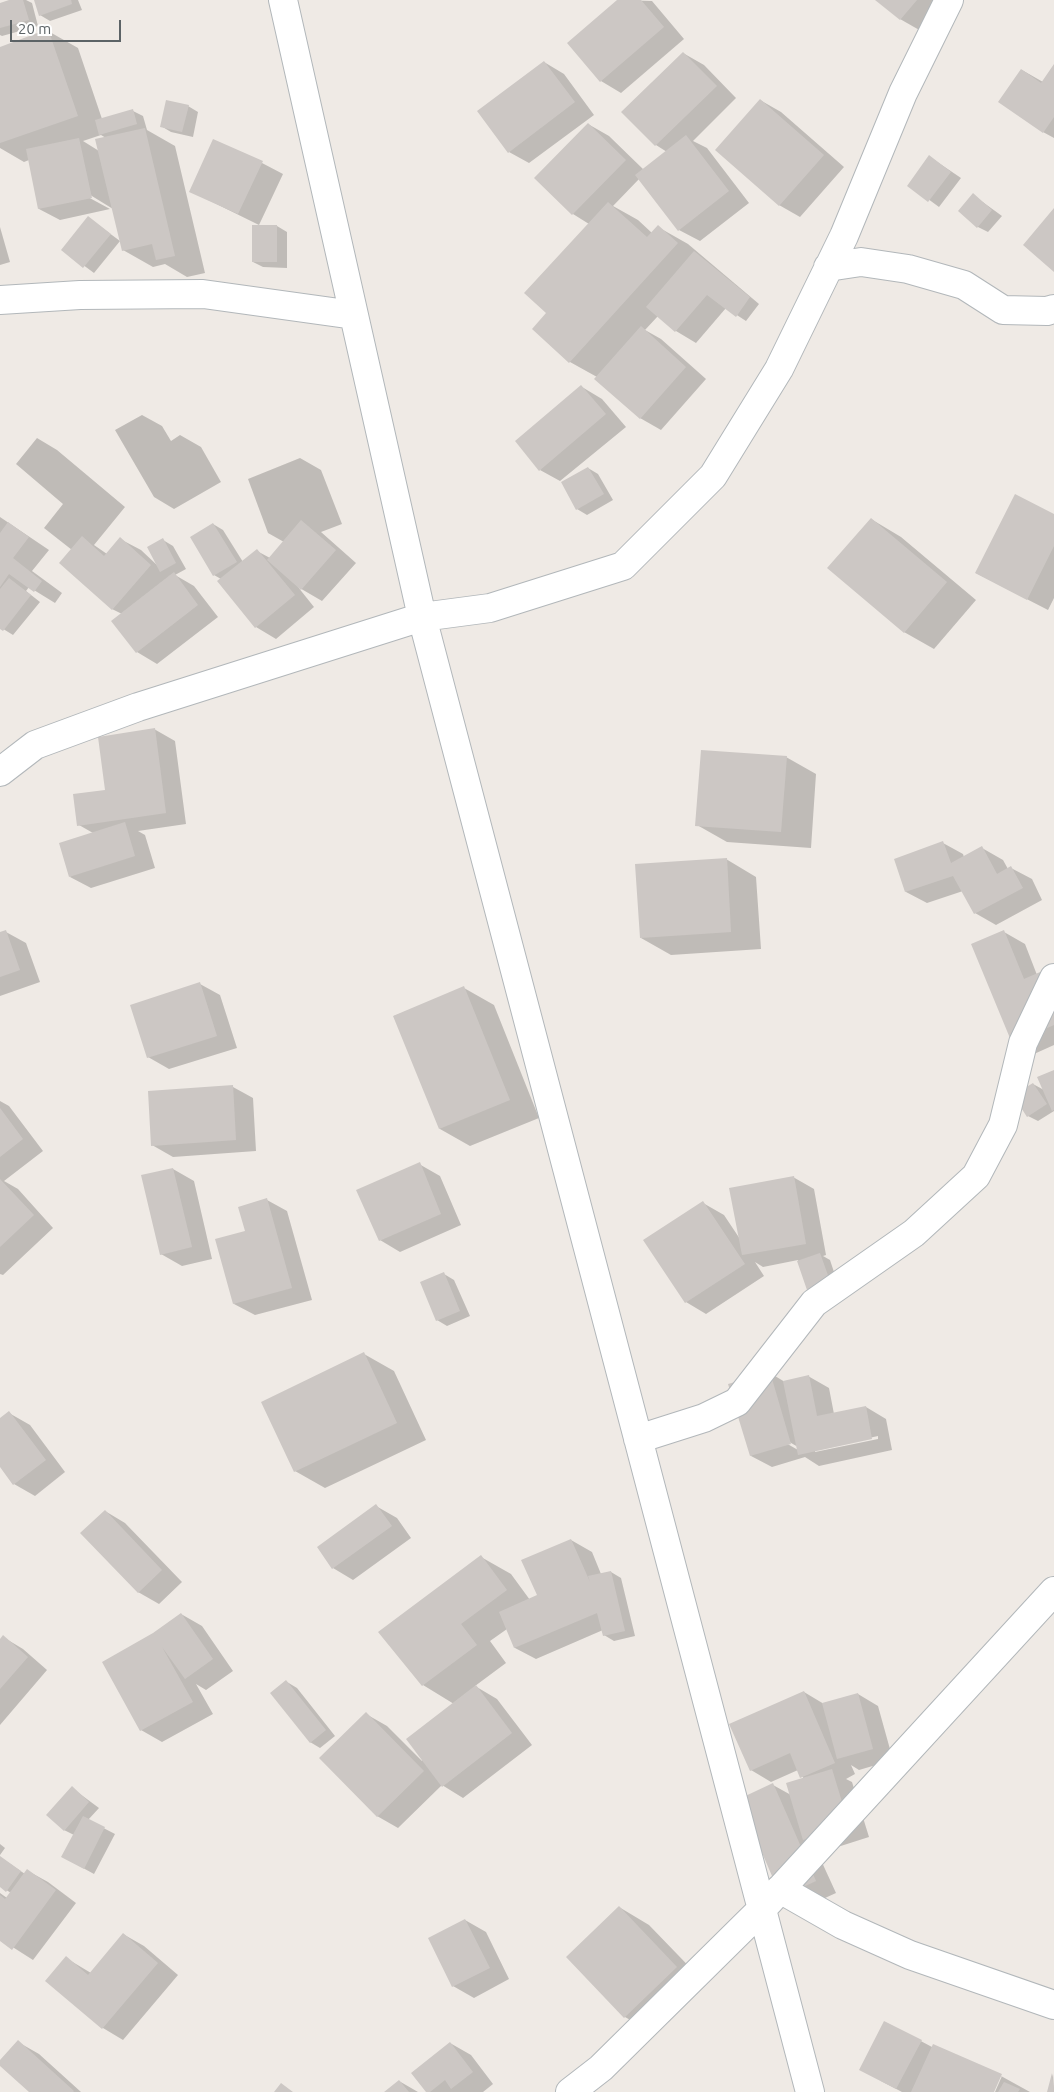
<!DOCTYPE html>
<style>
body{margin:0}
#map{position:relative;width:1054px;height:2092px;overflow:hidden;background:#efeae5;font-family:Ubuntu,sans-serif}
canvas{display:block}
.scale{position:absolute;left:10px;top:20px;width:111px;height:22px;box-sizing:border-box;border:2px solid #5c6366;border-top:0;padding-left:6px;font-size:15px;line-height:18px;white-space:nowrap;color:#5c6366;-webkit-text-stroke:4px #fff;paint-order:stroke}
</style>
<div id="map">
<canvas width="1054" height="2092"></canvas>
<div class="scale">20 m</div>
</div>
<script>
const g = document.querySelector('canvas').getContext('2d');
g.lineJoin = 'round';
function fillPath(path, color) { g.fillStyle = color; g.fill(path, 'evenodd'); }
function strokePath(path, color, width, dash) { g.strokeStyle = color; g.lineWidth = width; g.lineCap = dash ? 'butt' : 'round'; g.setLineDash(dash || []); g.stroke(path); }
fillPath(new Path2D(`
 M13,0h13l6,3 6,23 -36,10 -2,-1v-31z
 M36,0h42l4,10 -32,11 -10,-6z
 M619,0l33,1 32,38 -63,54 -20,-12z
 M877,0h70l-26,31 -21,-12z
 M48,31l30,17 24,71 31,-8 10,5 4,14 28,16 30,127 -18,4 -22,-13 -12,3 -30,-17 -10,-41 -26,-16 -1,3 24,13 -50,11 -21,-11 -10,-49 -5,2 -24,-14v-100zM101,135l5,3 -7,13 -16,-10z
 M683,53l21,12 32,33 -43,43 14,7 42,55 -49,38 -21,-11 -39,-52 -27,28 25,14 14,13 6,-6 30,17 71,60 -13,17 -20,-13 -30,35 -20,-12 -18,-15 -13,14 16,9 45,40 -45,51 -21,-12 -43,-41 -27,-15 -36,-33 13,-16 42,-89 -16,-10 15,-90 21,12 35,34 23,-18 -11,-7 -33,-33z
 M544,62l20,12 30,41 -65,48 -20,-11z
 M1054,67v71l-11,-6 -21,-62 21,12z
 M760,100l21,12 63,55 -44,50 -21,-12z
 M188,106l10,6 -5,25 -22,-5 -10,-6z
 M930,157l31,21 -22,29 -30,-22z
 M262,163l21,11 -24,51 -69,-34z
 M973,195l29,21 -14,16 -10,-5z
 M89,218l31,23 -26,32 -31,-23z
 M277,226l10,6v36l-24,-1 -10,-5z
 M0,227l10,35 -10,3z
 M582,387l20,12 24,28 -66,54 -20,-11z
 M142,415l20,11 9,15 9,-6 21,12 20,35 -47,27 -20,-12 -39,-67z
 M37,438l20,12 68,57 -31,38 13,9 13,-15 21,11 17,16 5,-26 10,6 13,23 -11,6 19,11 24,31 -61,47 -20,-12 -15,-38 -10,-5 -40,-59 -28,-22 19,-24 -47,-40z
 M300,458l21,12 21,54 -21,8 35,31 -34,38 -24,-14 16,20 -38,32 -20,-12 -35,-48 -7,-4 -1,-51 10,6 20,32 14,-11 13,7 14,-16 -16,-9 -20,-54z
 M588,468l10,6 15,26 -26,15 -10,-6z
 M1054,515v83l-6,12 -72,-37z
 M0,517l49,33 -17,21 30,22 -7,10 -26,-16 -3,4 14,11 -27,33 -13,-8z
 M871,519l30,18 75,63 -42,49 -30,-17z
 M154,729l21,12 11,83 -48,7 7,4 10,33 -64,20 -21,-11 23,-44 -14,-8z
 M786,757l30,17 -5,74 -84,-6 -30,-17z
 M943,843l20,11 1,3 18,-9 21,12 5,9 3,-1 21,11 10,21 -46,25 -21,-12 -12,-22 -36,12 -21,-11 -10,-32z
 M726,859l30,18 5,72 -90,6 -30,-17z
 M6,932l20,11 14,39 -40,14v-62z
 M1004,932l21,12 12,31 17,-7v77l-20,9z
 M200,984l20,11 17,53 -68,21 -21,-12z
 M464,988l30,17 45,113 -69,28 -30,-17 -46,-113z
 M1054,1071v40l-16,10 -10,-5 5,-32 11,6z
 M233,1087l20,11 3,53 -83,6 -21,-12z
 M0,1101l9,5 34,45 -39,30 14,8 35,39 -50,47 -3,-1z
 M419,1164l21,12 21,49 -61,27 -20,-12z
 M173,1169l21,12 18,78 -30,7 -21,-12z
 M793,1177l21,12 12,66 -3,1 7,4 9,27 -21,8 -10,-6 -10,-29 -35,7 -8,-5 9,14 -58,38 -20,-12 17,-99 21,12 16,24z
 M267,1200l20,11 25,89 -57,15 -21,-11 12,-73z
 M444,1274l10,6 16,36 -23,10 -10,-6z
 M364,1354l30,17 32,69 -101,48 -30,-17z
 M770,1373l15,9 23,-6 21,12 5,26 32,-7 20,12 6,31 -73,16 -14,-9 -33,10 -21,-11zM878,1436v3l-63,13v-2zM786,1440l12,7v3l-14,-8z
 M9,1413l21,12 35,47 -30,24 -21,-12 -14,-19v-45z
 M376,1506l21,12 14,20 -58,42 -20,-12z
 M105,1511l20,12 57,59 -23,22 -21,-12z
 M571,1540l21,12 9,22 10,-2 10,6 14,58 -21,5 -10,-6 -1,-5 -67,29 -21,-11 -8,-19 -17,12 16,22 -31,23 22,13 35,46 -69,53 -21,-13 -44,43 -21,-12 -11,-102 21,12 35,35 32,-57 -31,-19 58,-128 30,17 19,26 8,-4z
 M181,1614l21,12 31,45 -27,19 -10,-6 17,30 -51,28 -21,-12 13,-96z
 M3,1637l20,12 24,21 -47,55v-85z
 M287,1682l10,6 38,48 -15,12 -10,-6z
 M804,1692l20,12 34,-10 20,12 15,54 -34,10 -8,-5 4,9 -9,5 6,3 17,55 -44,14 -11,-6 22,48 -33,15 -30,-123 18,10 13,-16 -6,-9 -27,12 -20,-12z
 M72,1788l27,20 -11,12 27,14 -21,40 -31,-17 11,-22 -10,-5z
 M0,1844l5,4 -5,7z
 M0,1857l25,17 3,-3 20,11 28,21 -43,57 -33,-21v-46l7,5 4,-5 -11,-7z
 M619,1907l30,18 57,59 -51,50 -30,-17z
 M465,1920l21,12 23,47 -35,19 -21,-12z
 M123,1934l21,12 34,29 -55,65 -20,-12 -37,-70 25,15z
 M885,2022l47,25 69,29 29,16h-35l7,-16h-3l-7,16h-90l-21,-11z
 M18,2042l21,12 42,38h-50l-31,-28z
 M450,2043l21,12 22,29 -10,8h-55z
 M1053,2074l1,18h-6z
 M399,2081l19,11h-32z`), '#0003');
fillPath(new Path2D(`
 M9,0h14l6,20 -29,8v-25z
 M34,0h37l1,4 -33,12z
 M617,0h24l23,27 -64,55 -33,-39z
 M875,0h42l-17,20z
 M48,29l30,87 -78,27v-96z
 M683,52l34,34 -62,60 -34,-34z
 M544,61l31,41 -67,51 -31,-42z
 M1054,64v53l-11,16 -45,-31 23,-33 20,14z
 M760,99l64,56 -45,51 -64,-56z
 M166,100l23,5 -7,27 -22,-5z
 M133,109l4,15 -38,11 -4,-15z
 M588,123l38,37 -54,55 -38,-37z
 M145,128l30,128 -19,4 -4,-16 -30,7 -27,-112z
 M686,135l43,56 -51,40 -43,-56z
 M79,138l13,60 -54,11 -12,-60z
 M213,139l50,22 -25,53 -49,-22z
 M929,155l22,17 -23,30 -21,-16z
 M973,193l19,17 -15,18 -19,-17z
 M608,202l39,35 11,-12 20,18 -109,120 -37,-34 14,-16 -22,-20z
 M1054,208v64l-31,-27z
 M88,216l23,18 -28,34 -22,-18z
 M252,225h25v37h-25z
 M694,251l56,46 -14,20 -29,-22 -32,37 -29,-25z
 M641,326l45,41 -46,52 -46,-40z
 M581,385l25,29 -67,57 -24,-30z
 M588,467l16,27 -28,16 -15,-28z
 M1015,494l39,20v32l-27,54 -52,-27z
 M871,518l76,64 -43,51 -77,-65z
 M301,520l35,30 -35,40 -34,-30z
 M8,522l21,15 -16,21 29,23 -8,11 -25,-18 -9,13v-54z
 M213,523l24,39 -24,14 -23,-39z
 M82,536l22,20 16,-19 31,28 -39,45 -53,-47z
 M163,538l13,25 -16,9 -13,-25z
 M257,549l38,46 -40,33 -38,-47z
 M174,572l24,33 -62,48 -25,-32z
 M9,578l22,17 -28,36 -3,-2v-40z
 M155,728l11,85 -89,13 -4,-32 32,-4 -7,-53z
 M701,750l86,6 -6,76 -86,-6z
 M125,822l10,34 -66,21 -10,-34z
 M943,841l8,22 31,-17 15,28 14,-8 12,22 -49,26 -21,-38 -48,16 -11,-33z
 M727,858l4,74 -91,6 -5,-74z
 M6,930l14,40 -20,7v-45z
 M1004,930l20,49 30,-13v59l-42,18 -41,-99z
 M200,982l17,54 -70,22 -17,-53z
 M464,986l46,114 -71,29 -46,-113z
 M1054,1070v40l-2,1 -15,-34z
 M1033,1083l14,21 -20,13 -14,-22z
 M233,1085l3,55 -85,6 -3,-55z
 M0,1108l23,31 -23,18z
 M420,1162l21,52 -62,27 -23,-51z
 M173,1168l19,79 -32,8 -19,-80z
 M794,1176l12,68 -64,11 -13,-67z
 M0,1179l34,36 -34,32z
 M267,1198l25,90 -59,16 -18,-65 30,-8 -7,-24z
 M703,1201l42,63 -60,39 -42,-63z
 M820,1253l10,28 -23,9 -10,-29z
 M444,1272l16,39 -24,10 -16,-39z
 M364,1352l33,71 -103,49 -33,-70z
 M770,1372l21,72 -41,12 -22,-72z
 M809,1375l8,41 49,-10 6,33 -74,16 -15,-74z
 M9,1411l37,49 -33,25 -13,-18v-49z
 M376,1504l16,22 -60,43 -15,-22z
 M105,1510l57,60 -24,23 -58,-60z
 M571,1539l19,43 -2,-6 23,-5 14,60 -22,5 -6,-23 -83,35 -15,-36 38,-17 -16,-35z
 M481,1555l26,35 -46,34 16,21 -55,41 -44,-54z
 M181,1613l32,46 -28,20 -23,-32 31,55 -53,29 -38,-69 51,-29z
 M3,1635l25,22 -28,32v-50z
 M286,1680l40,50 -16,13 -40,-50z
 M476,1685l36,48 -70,54 -36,-48z
 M804,1691l31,72 -35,15 -10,-25 -40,18 -21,-47z
 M858,1693l15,56 -36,10 -15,-56z
 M366,1712l58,59 -47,46 -58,-59z
 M832,1769l17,56 -46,15 -17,-57z
 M773,1783l43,98 -35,16 -42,-98z
 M72,1786l17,16 -25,29 -18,-16z
 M83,1816l22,11 -21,42 -23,-12z
 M0,1856l21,15 -15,21 -6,-5z
 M27,1869l29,21 -44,60 -12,-9v-46l5,4z
 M619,1906l58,61 -53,51 -58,-61z
 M465,1919l25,49 -38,19 -24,-49z
 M123,1933l35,30 -56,66 -57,-48 21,-25 22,19z
 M884,2021l38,19 -26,49 -37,-19z
 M18,2040l56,51 -1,1h-44l-29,-26v-6z
 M450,2042l23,30 -22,17 -6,-9 -15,12h-4l-15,-19z
 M933,2044l69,30 -8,18h-83z
 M1052,2073l2,19h-7z
 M399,2080l10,12h-25z
 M1004,2082l16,7 -2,3h-20z
 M281,2083l12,9h-19z`), '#ccc7c4');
const street = new Path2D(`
 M283,0l139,617 388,1475
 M828,267l33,-5 47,7 56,16 39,25 44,1 7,-2
 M0,300l80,-5 123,-1 151,21
 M0,772l35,-27 103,-38 284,-90 68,-9 133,-42 90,-90 66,-107 65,-133 59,-143 46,-93
 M638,1439l66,-21 33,-16 77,-99 100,-70 62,-57 27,-51 20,-82 31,-65
 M780,1889l63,36 67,30 144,50
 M570,2092l31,-24 161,-159 292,-318`);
strokePath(street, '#b2b7ba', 30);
strokePath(street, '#fff', 28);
</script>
